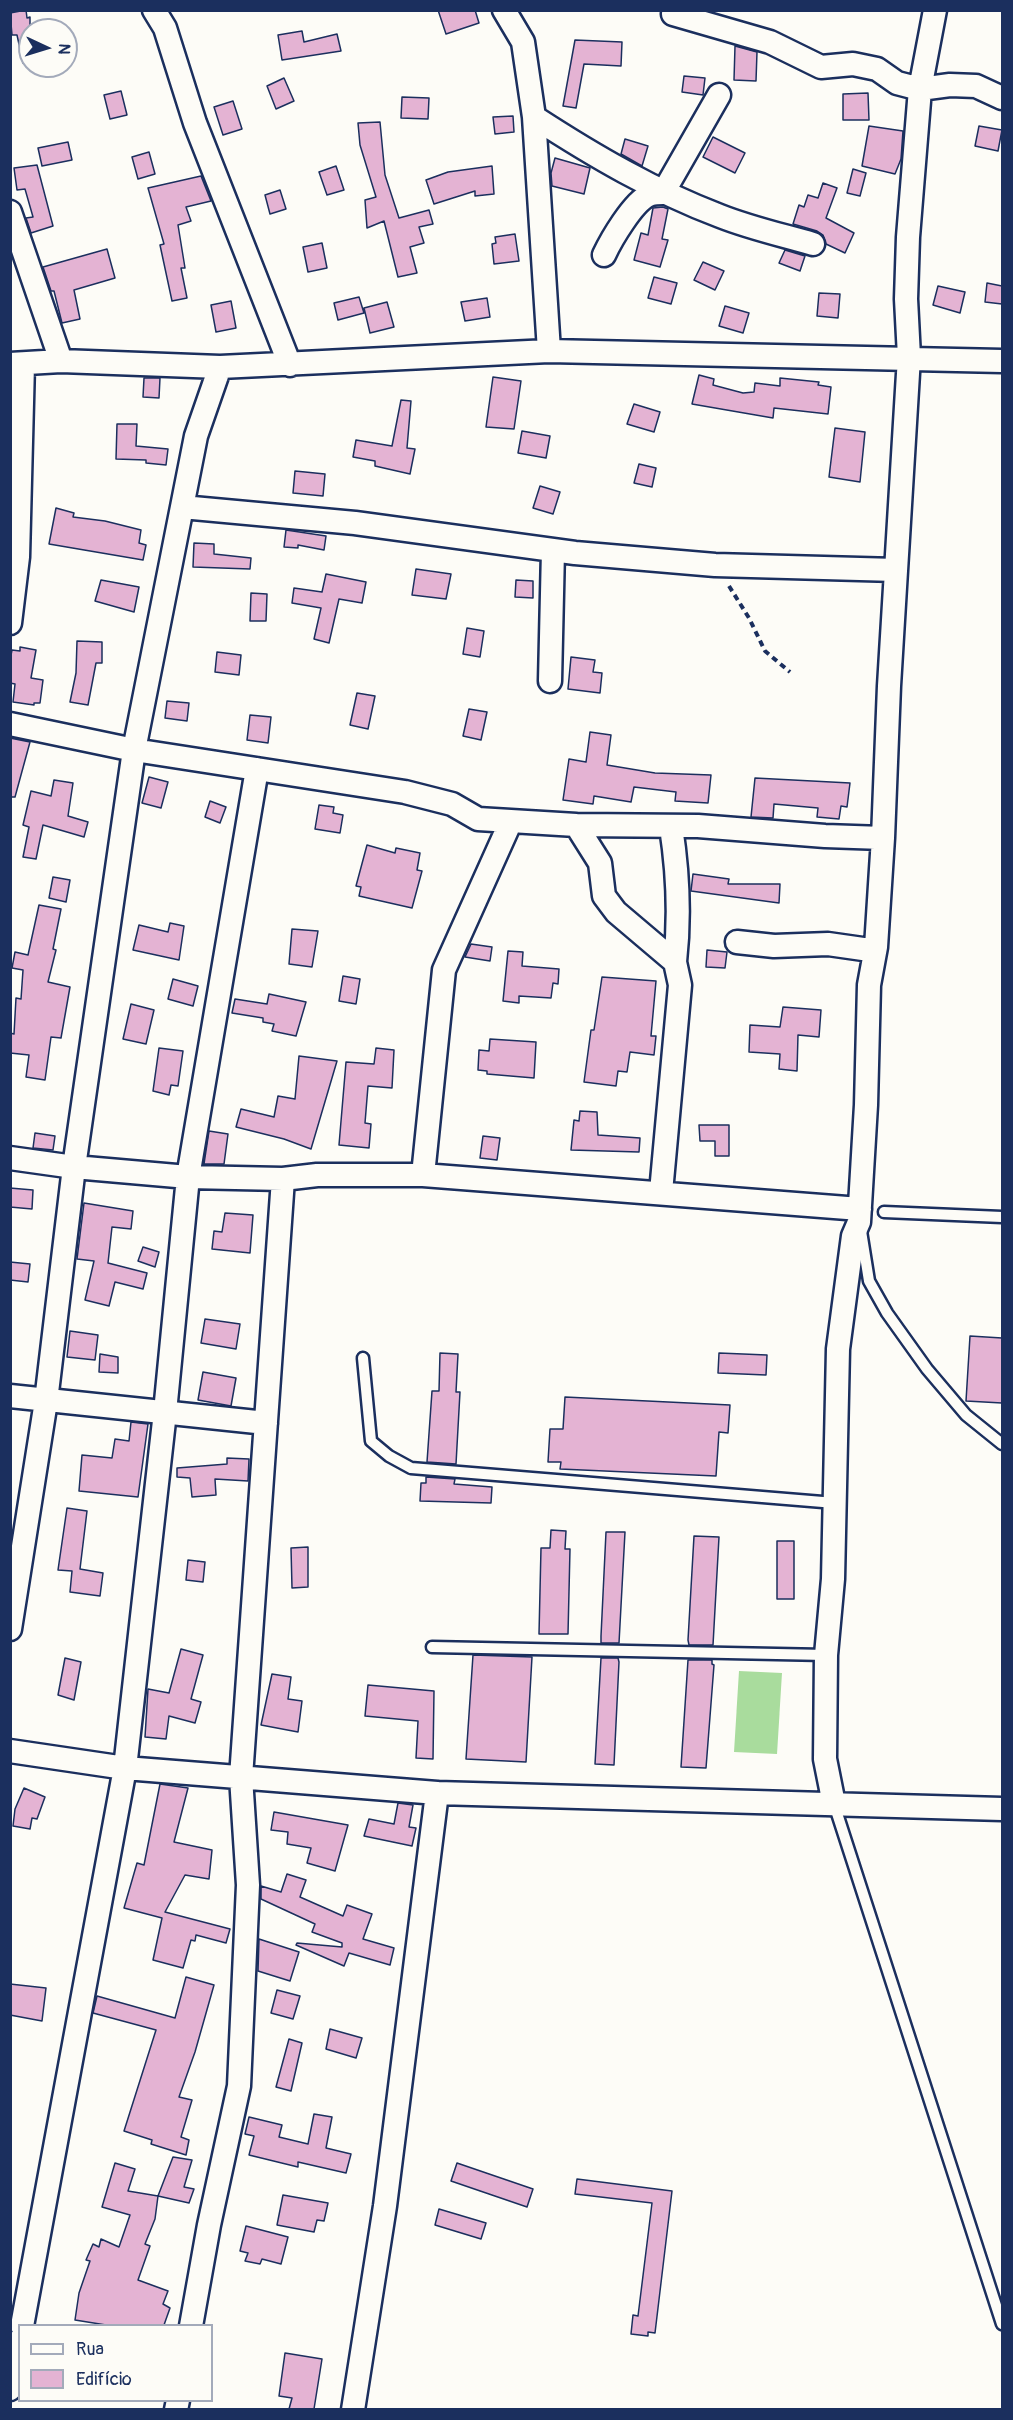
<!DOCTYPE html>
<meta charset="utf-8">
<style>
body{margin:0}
#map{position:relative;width:1013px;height:2420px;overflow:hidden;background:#fdfcf7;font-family:Pangolin,sans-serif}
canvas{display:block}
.frame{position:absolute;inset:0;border:12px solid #1b2f5e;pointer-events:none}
.legend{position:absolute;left:18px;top:2324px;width:195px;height:78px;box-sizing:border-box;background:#fdfcf7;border:2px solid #a3aaba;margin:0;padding:8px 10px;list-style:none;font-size:18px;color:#1b2f5e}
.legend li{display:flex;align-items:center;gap:12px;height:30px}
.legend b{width:30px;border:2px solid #a3aaba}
.north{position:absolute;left:18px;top:18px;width:60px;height:60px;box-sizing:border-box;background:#fdfcf7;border:2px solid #a3aaba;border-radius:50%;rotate:94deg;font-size:16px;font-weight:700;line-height:24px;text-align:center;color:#1b2f5e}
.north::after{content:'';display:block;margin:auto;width:21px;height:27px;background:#1b2f5e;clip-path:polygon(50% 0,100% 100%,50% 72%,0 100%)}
</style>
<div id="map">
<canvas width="1013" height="2420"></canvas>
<div class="frame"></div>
<ul class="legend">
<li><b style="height:8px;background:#fdfcf7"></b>Rua</li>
<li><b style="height:16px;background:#e4b3d3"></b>Edifício</li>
</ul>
<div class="north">N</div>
</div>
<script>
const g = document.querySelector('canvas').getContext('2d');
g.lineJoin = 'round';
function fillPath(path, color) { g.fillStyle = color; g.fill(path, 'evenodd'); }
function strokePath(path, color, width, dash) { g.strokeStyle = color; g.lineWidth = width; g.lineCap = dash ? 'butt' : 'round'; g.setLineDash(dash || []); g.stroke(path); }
fillPath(new Path2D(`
 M739,1671l43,2 -5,81 -43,-2z`), '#a9dc9d');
const building = new Path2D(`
 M26,10l1,8 3,-1v46h-7l-6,-28h-5l-2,-22z
 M438,10h37l4,13 -33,11z
 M302,31l2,11 33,-8 4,17 -59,9 -4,-25z
 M575,40l47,2 -1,24 -37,-2 -8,44 -13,-2z
 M735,46l22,6 -1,29 -22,-1z
 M684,76l21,2 -2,17 -21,-3z
 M284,78l10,23 -18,8 -9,-23z
 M121,91l6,24 -17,4 -6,-24z
 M868,93l1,27h-26v-26z
 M402,97l27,1 -1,21 -27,-1z
 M233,101l9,28 -19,6 -9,-28z
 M513,116l1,16 -19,2 -2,-17z
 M380,122l5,53 14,43 30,-8 4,14 -14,3 5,16 -14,4 7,26 -19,4 -14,-56 -17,7 -2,-28 11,-3 -16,-52 -2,-22z
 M869,126l34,5 -2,28 -6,15 -33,-8z
 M979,126l23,4 -4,21 -23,-5z
 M713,137l32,16 -10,20 -32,-16z
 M625,139l23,7 -6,20 -21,-12z
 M68,142l4,18 -30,6 -4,-18z
 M149,152l6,22 -17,5 -6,-22z
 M555,158l35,10 -6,26 -32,-8 -1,-13z
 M37,165l16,61 -22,7 -5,-15 7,-1 -8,-28 -8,1 -3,-22z
 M336,166l8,24 -17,5 -8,-23z
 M492,166l2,28 -19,2v-5l-41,13 -8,-24 22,-8z
 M853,169l13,4 -6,23 -13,-3z
 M201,176l10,25 -25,6 5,14 -13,4 7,43h-4l6,30 -15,3 -12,-56 4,-1 -16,-56z
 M823,183l14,5 -11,30 28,15 -9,20 -19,-9 -3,-9 -6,-4 -24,-7 6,-19 5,2 4,-12 10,3z
 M280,190l6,19 -16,5 -5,-19z
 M663,207l5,2 -6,30 6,1 -8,27 -26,-7 7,-27 7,2 5,-27z
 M515,234l4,27 -25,3 -2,-20 4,-1 -1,-6z
 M322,243l5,25 -19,4 -5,-25z
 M107,249l8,29 -41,12 6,29 -18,4 -8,-32h-3l-8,-24z
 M785,250l20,6 -5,15 -21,-8z
 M703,262l21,9 -9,19 -21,-10z
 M654,277l23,6 -6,21 -23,-6z
 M987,283l15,3v18l-17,-2z
 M938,286l27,6 -5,21 -27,-8z
 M819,293l21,1 -2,24 -21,-2z
 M359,297l5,16 -26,7 -4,-17z
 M487,298l3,19 -25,4 -4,-19z
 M231,301l5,27 -20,4 -5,-27z
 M387,302l7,25 -24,6 -6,-25z
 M725,306l24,7 -6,20 -24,-7z
 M699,375l15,4 -1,6 30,8 11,-1 1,-9 25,3v-8l39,4 -1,3 13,2 -3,27 -54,-6 -1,10 -81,-14z
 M493,377l28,4 -7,48 -28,-2z
 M144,378h16l-1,20 -16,-1z
 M401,400l10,1 -4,47 8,1 -5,25 -35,-8v-5l-22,-4 3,-17 36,6z
 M634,404l26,8 -6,20 -27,-8z
 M117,424h20l-1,22 32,3 -2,16 -20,-2v-3l-30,-1z
 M835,428l30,4 -5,50 -31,-5z
 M522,431l28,5 -4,22 -28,-5z
 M639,464l17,4 -4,19 -18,-4z
 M295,471l30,3 -2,22 -30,-3z
 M540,486l20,6 -7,22 -20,-6z
 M56,508l18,5 -1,4 32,4 36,9 -2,13 7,2 -3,15 -94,-16z
 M286,530l40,6 -2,14 -26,-5v3l-14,-1z
 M194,543l20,1v10l37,4 -1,11 -57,-2z
 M416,569l35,5 -5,25 -34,-4z
 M326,574l40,8 -4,21 -23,-4 -10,44 -15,-4 7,-31 -29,-5 2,-15 28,4z
 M101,580l38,7 -5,25 -39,-11z
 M516,580l17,1v17l-18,-1z
 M251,593l16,1 -1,27h-16z
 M467,628l17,3 -4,26 -17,-3z
 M77,641l25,1v21h-6l-8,42 -18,-3 6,-29z
 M20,647l16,3 -5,28 12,2 -3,23h-6v2l-21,-3 2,-18 -5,-1v-23l2,-10 8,1z
 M217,652l24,3 -2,20 -24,-3z
 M571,657l24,3 -2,12 9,1 -2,20 -32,-4z
 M357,693l18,3 -7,33 -18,-4z
 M167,701l22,2 -2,18 -22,-3z
 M469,709l18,3 -6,28 -18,-4z
 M250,715l21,2 -3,26 -21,-3z
 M590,732l21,3 -4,30 48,8 56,2 -3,28 -33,-2 1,-9 -42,-5 -3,15 -37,-6 -1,8 -30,-4 6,-41 17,3z
 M10,738l20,4 -15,55h-5z
 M149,777l19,5 -7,26 -19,-5z
 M755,778l95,5 -3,24 -6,-1 -2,13 -22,-2 1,-9 -44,-4 -1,14 -22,-1z
 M54,780l19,3 -5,33 20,6 -4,15 -41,-12 -7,34 -13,-2 6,-30 -6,-2 8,-34 20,5z
 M210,801l16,6 -6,16 -15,-6z
 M319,805l15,2 -1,6 10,2 -3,18 -25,-4z
 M367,845l28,8 1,-5 24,5 -3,17 5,1 -10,37 -53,-12 2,-9 -5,-1z
 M693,874l36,5 -1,5h52l-1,19 -88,-12z
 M53,877l17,3 -4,22 -17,-4z
 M39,905l22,4 -8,40 3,1 -8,32 22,5 -9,51 -10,-1 -6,43 -19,-3 3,-22 -19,-2v-20l4,1 2,-36 5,1 2,-29 -11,-2 3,-16 13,3z
 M170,923l14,3 -5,34 -46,-10 6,-25 29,7z
 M292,929l26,2 -6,36 -23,-3z
 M471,944l21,3 -2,14 -25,-4z
 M707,950l20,2 -2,16 -19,-1z
 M508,951l15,1 -1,14 37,3 -1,15 -5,-1 -2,15 -32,-2v7l-16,-2z
 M343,976l17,3 -4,25 -17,-3z
 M602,977l54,4 -5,55h5l-2,19 -24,-3 -3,20 -9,-1 -2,15 -32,-4 7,-52h3z
 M173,979l25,7 -5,20 -25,-7z
 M269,994l37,8 -10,34 -24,-5 2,-7 -11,-2v-4l-31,-5 3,-14 32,5z
 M131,1004l23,6 -8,34 -23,-5z
 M783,1007l38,3 -2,27 -21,-2 -1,36 -18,-2 1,-15 -31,-2 1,-27 30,2z
 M490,1039l46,3 -2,36 -47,-4v-3l-9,-1 1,-20 10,1z
 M159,1048l24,3 -5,35 -7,-1 -2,10 -16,-4z
 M376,1048l18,2 -2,38 -24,-2 -3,37 6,1 -2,24 -30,-3 7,-83 28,2z
 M299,1056l38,5 -26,88 -27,-10 -48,-12 5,-18 33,8 4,-21 17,3z
 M580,1111l17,1 1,23 42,3 -1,14 -68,-2 3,-30 5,1z
 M699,1125h30v31h-14v-15h-15z
 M209,1131l19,3 -4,30h-20z
 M35,1133l20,3 -2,14 -20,-2z
 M483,1136l17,2 -3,22 -17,-2z
 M10,1188l23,2 -1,19 -22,-2z
 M84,1203l49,8 -2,18 -19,-2 -4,36 39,10 -4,16 -28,-7 -6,24 -24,-6 9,-39 -17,-2z
 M225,1213l28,2 -3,38 -38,-4 2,-18 8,1z
 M143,1247l16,5 -4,15 -17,-6z
 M10,1262l20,2 -2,18 -18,-2z
 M205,1319l35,5 -4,25 -35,-6z
 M70,1331l28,4 -3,25 -28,-3z
 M970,1336l32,2v65l-36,-2z
 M440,1353l18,1 -2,38h4l-4,72 -29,-2 5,-71h7z
 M719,1353l48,2 -1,20 -48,-2z
 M100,1354l18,3v16l-19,-1z
 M203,1372l33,6 -5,28 -33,-6z
 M565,1397l165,8 -2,28 -9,-1 -3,44 -156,-7 1,-7h-13l2,-33h13z
 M131,1422l17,2 -10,73 -59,-6 3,-36 30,3 3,-19 14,2z
 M227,1458l22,1 -1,22 -33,-2 1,16 -24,2 -2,-19 -13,-1v-9l50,-4z
 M426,1477l29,2 -1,5 38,3 -1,16 -71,-2 1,-18h5z
 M67,1508l20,3 -7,58 23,4 -3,23 -30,-4 2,-21 -14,-1z
 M551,1530l15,1 -1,18h5l-2,85h-29l2,-86h9z
 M606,1532h19l-6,111h-18v-7z
 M694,1536l25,1 -6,108h-24l-1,-5z
 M777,1541h17v58h-17z
 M308,1547v40l-16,1 -1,-40z
 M188,1560l17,2 -2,20 -17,-2z
 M181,1649l22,6 -12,44 10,3 -6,21 -26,-7 -3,23 -21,-2 3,-48 21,4z
 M473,1655l59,2 -6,105 -60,-3z
 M65,1658l16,4 -7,38 -16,-5z
 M601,1658h17l1,4 -5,103 -19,-1z
 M688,1660h24v4l2,1 -8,103 -25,-1z
 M272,1674l19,3 -3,22 14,2 -4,31 -37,-7z
 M368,1685l66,6 -1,68 -17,-1 2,-37 -53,-5z
 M160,1784l28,4 -14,54 38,8 -3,29 -24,-4 -20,37 65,17 -4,14 -30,-8 -1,6 -4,-1 -8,28 -30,-8 9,-42 -38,-10 13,-45 7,2z
 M24,1788l21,9 -8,22 -5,-1 -2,11 -17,-3 2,-17z
 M398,1803l15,2 -4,22 7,1 -4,18 -48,-10 5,-17 25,5z
 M274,1812l74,13 -13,46 -28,-8 4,-15 -24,-4 1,-12 -17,-2z
 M287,1874l19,6 -6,17 43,19 4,-11 25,9 -9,25 31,9 -4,17 -41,-12 -5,13 -48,-21 1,-2 45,4v-4l-30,-11 3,-8 -54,-25v-13l20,6z
 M259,1939l40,13 -9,29 -32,-10z
 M186,1977l28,8 -19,67 -16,45 13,3 -11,37 8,3 -3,15 -35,-11 1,-4 -28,-9 32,-101 -63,-17 4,-17 78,22z
 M10,1984l36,4 -4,33 -32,-6z
 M277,1990l23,6 -7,23 -22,-6z
 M330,2029l32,9 -6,20 -30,-9z
 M289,2039l13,4 -11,48 -15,-4z
 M314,2114l18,3 -6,31 25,6 -5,19 -48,-11v5l-49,-12 5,-19 -9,-2 4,-17 33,8 -3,12 29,7z
 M173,2157l19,3 -8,27 10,2 -5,14 -31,-7 -3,23 -10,25 5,2 -12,34 30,11 -5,13 7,4 -6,17h-58l-31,-5 4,-27 11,-32 -4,-1 7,-16 6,3 2,-8 18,8 11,-32 -28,-8 13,-44 20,6 -7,22 30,5z
 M457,2163l76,26 -6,18 -76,-26z
 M577,2179l95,12 -17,142 -7,-1v4l-17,-2 2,-19 5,1 14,-113 -77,-9z
 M283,2195l45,8 -4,18 -7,-1 -3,12 -37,-7z
 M439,2209l47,14 -5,16 -46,-14z
 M246,2226l42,11 -7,27 -19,-5 -2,5 -15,-3 3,-8 -8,-2z
 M285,2353l37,6 -8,50h-25l3,-11 -13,-2z`);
fillPath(building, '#e4b3d3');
strokePath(building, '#1b2f5e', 1.5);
const lane = new Path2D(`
 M884,1212l118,5
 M861,1231l8,50 18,32 40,56 39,46 36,29
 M363,1358l8,83 18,15 22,12 424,35
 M432,1647l394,8
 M834,1804l168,520`);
const street = new Path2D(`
 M154,10l11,18 30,95 95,242
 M504,10l19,32 11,75 15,234
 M673,14l97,28 51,25 32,-3 24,5 20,14 23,6 30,-4 26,1 26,12
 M534,117c60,39 120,74 186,99 30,12 62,19 93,28
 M10,212l51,149
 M604,255c7,-15 29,-53 45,-60 4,-2 10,-2 14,-2l56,-98
 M10,364l51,-3 159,6 329,-16 453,10
 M182,507l173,16 220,30 140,12 181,5
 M10,623l8,-66 5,-193
 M550,681l3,-131
 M10,724l124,26 271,42 47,12 26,15 98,6 24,38 4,33 12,16 59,50 5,23 -19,207
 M576,825l122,1 127,10 58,2
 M671,827c7,45 9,90 4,135
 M737,942l37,4 54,-2 42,6 6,-3
 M10,1158l64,9 114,10 95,2 34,-4h106l437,34
 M423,1175l21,-205 67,-149
 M10,1396l256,27
 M10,1629l36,-228 28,-234 60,-417 62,-314 24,-69
 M10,1751l115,17 312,25 565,16
 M834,1804l-9,-45 1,-104 7,-76 5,-230 15,-113 6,-14 7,-117 3,-120 7,-38 7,-109 6,-152 20,-329 -3,-58 2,-62 12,-148 15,-79
 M22,2326l103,-558 40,-356 23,-235 69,-408
 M191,2326l18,-101 30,-139 9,-201 -7,-108 42,-598
 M10,2389l10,-49
 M176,2410l2,-10
 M353,2410l32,-204 52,-413`);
strokePath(lane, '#1b2f5e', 15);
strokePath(street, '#1b2f5e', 27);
strokePath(new Path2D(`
 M729,586l20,32 16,33 25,21`), '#1b2f5e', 4, [6, 4.5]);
strokePath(lane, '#fdfcf7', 10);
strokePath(street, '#fdfcf7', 22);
</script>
